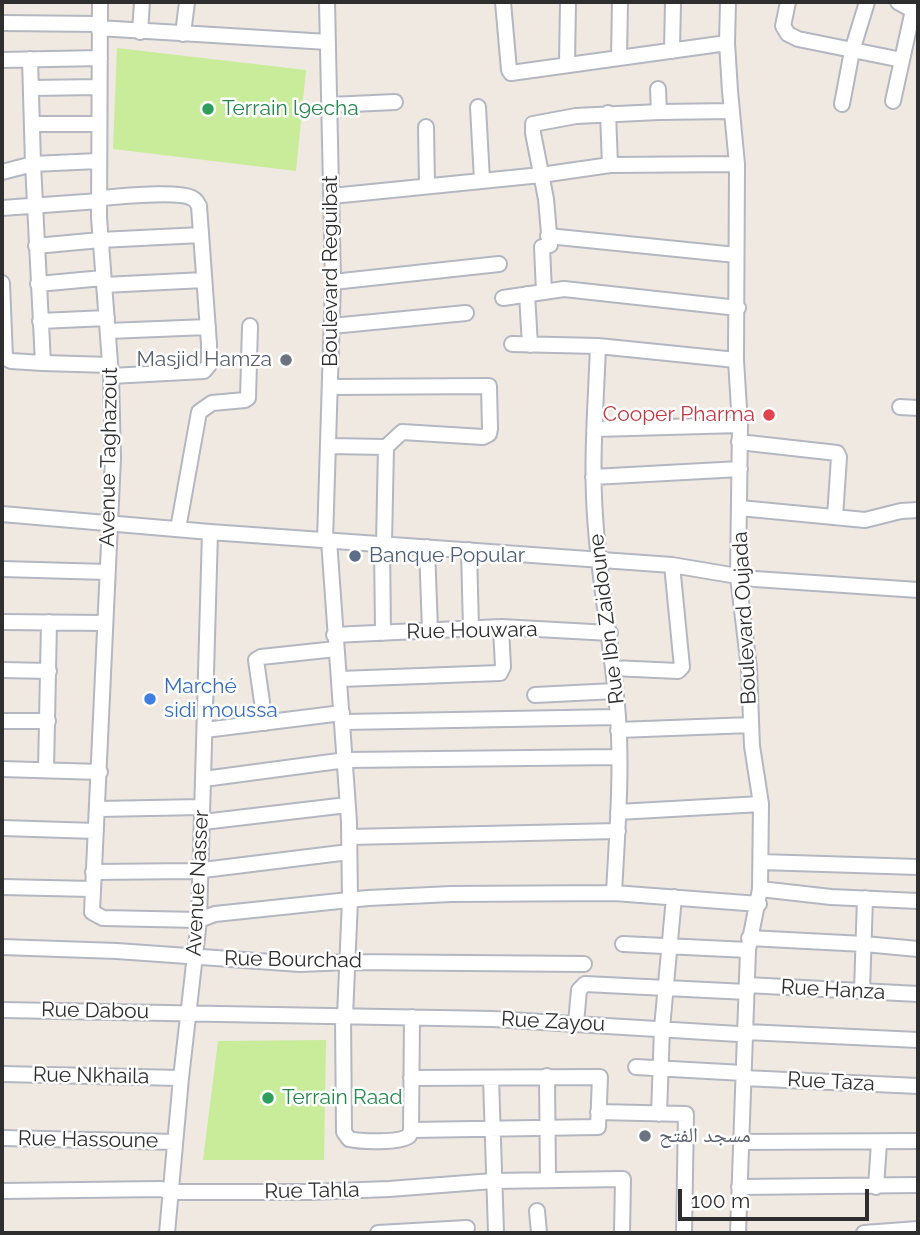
<!DOCTYPE html>
<meta charset="utf-8">
<style>
body{margin:0}
#map{position:relative;width:920px;height:1235px;overflow:hidden;background:#efe9e1;font-family:Raleway,sans-serif}
canvas{display:block}
.frame{position:absolute;inset:0;border:4px solid #2e2e2e;pointer-events:none}
.scale{position:absolute;left:678px;top:1189px;width:191px;height:32px;box-sizing:border-box;border:4px solid #2e2e2e;border-top:0;padding-left:9px;font-size:21px;line-height:24px;white-space:nowrap;color:#2e2e2e;-webkit-text-stroke:5px #fff;paint-order:stroke}
</style>
<div id="map">
<canvas width="920" height="1235"></canvas>
<div class="frame"></div>
<div class="scale">100 m</div>
</div>
<script>
const g = document.querySelector('canvas').getContext('2d');
g.lineJoin = 'round';
function fillPath(path, color) { g.fillStyle = color; g.fill(path, 'evenodd'); }
function strokePath(path, color, width, dash) { g.strokeStyle = color; g.lineWidth = width; g.lineCap = dash ? 'butt' : 'round'; g.setLineDash(dash || []); g.stroke(path); }
function drawText(font, color, halo, rows, align = 'center') {
  g.font = font + ' Raleway,"Noto Naskh Arabic",sans-serif'; g.lineWidth = 5; g.setLineDash([]); g.textBaseline = 'middle'; g.strokeStyle = halo; g.fillStyle = color; for (const [text, x, y, turn = 0] of rows) {
    g.save(); g.translate(x, y); g.rotate((+turn || 0) * Math.PI / 180); g.textAlign = isNaN(turn) ? turn : align; if (halo) g.strokeText(text, 0, 0); g.fillText(text, 0, 0); g.restore();
  }
}
fillPath(new Path2D(`
 M117,48l189,22 -10,101 -183,-22z
 M326,1040l-2,120h-121l15,-119z`), '#c9ec9a');
const minor = new Path2D(`
 M100,2l-1,215 12,159 2,82 -21,454 11,6 96,2 16,-6 153,-16 83,-4 163,-1 145,11
 M503,2l6,68 2,3 216,-30
 M728,2l-1,41 3,48 7,73 -1,196 4,65 -2,152 11,91 3,78 9,58 -1,85 -12,61 -10,283
 M788,2l-5,24 5,8 10,5 104,21
 M898,2l20,11
 M2,23l96,1
 M98,28l230,14
 M140,32l2,-30
 M183,34l4,-32
 M672,51l1,-49
 M619,58l1,-56
 M30,59l3,105 10,199 67,2
 M2,60l98,-2
 M567,64l1,-62
 M31,88l68,-1
 M658,89l1,23 73,-1
 M893,101l20,-91
 M842,104l10,-53 15,-49
 M330,105l65,-3
 M478,107l4,73
 M608,113l2,52
 M33,124h66
 M426,127l1,59
 M2,172l31,-8 65,-3
 M332,196l209,-21 69,-10 127,-1
 M98,198c19,-1 79,-8 94,0 4,2 5,4 7,8l10,138v21l-5,6 -93,5
 M2,208l97,-7
 M548,236l188,19
 M36,246l64,-6 101,-5
 M333,282l166,-18
 M2,283l3,75 6,3 32,2
 M38,284l65,-6
 M104,285l100,-5
 M544,292l-2,-45 8,-2 -4,-46 -13,-66v-9l43,-8 83,-4
 M527,294l3,51
 M503,298l61,-9 174,19
 M40,321l67,-3
 M332,326l134,-13
 M108,331l100,-4
 M512,344l86,2 138,14
 M598,346c-2,56 -7,114 -3,170 4,67 18,134 23,201 4,58 -1,118 -4,176
 M900,407l18,1
 M595,429l145,-4
 M739,442l98,11 2,4 -4,60
 M329,446l57,1 16,-15 81,5 6,-3 1,-5 -1,-43 -159,1
 M593,477l147,-8
 M740,508l125,12 36,-9 17,-1
 M2,514l208,18 462,33 83,14 163,11
 M178,529l21,-117 13,-9 33,-3 3,-2 2,-72
 M325,540l8,-258 -6,-280
 M329,540l20,282 1,78 -5,116
 M382,543l1,90
 M384,544l2,-97
 M427,547l3,84
 M469,550l2,79
 M2,569l105,3
 M2,622l103,1
 M334,635l167,-8 109,6
 M613,668l65,3 4,-4 -10,-102
 M2,670l47,1
 M340,679l160,-6 3,-6 -2,-40
 M535,695l80,-4
 M2,721h46
 M344,722l274,-5
 M265,723l-9,-63 5,-3 75,-8
 M205,730l137,-17
 M618,730l133,-5
 M2,769l98,3
 M46,770l3,-148
 M204,779l142,-19 272,-3
 M98,809l104,-2
 M618,812l143,-8
 M203,822l144,-17
 M2,828l94,3
 M349,837l269,-6
 M761,862l157,5
 M93,872l102,-1 154,-19
 M2,887l90,2
 M760,889l71,8 87,4
 M749,938l115,6 54,5
 M623,944l125,6
 M2,947l115,4 183,13 49,-2 235,2
 M747,985l171,9
 M862,991l3,-93
 M2,1010l491,9 245,15 8,-2 172,8
 M343,1016l1,116 5,7c13,3 50,4 60,-3l2,-6 1,-113
 M576,1023l3,-33 6,-6 162,8
 M636,1067l107,6
 M2,1074l179,4
 M547,1076l1,103
 M411,1078l189,-1 -2,50 -187,3
 M491,1078l5,155
 M743,1078l175,8
 M598,1112l88,2 -2,119
 M659,1114l3,-86 12,-131
 M2,1138l173,4
 M741,1142l177,-1
 M739,1187l179,-2
 M876,1187l3,-44
 M2,1191l159,-2 9,3h139l80,-3 104,-8 130,-2 -1,54
 M537,1211l2,22
 M167,1233l14,-155 18,-158 11,-388
 M378,1233l89,-5
 M864,1233l54,-4`);
strokePath(minor, '#b4b7c1', 18);
strokePath(minor, '#fff', 14);
for (const [x, y, r, color] of [
 [208,109,7,"#2e9e5b"],
 [286,360,7,"#6b7280"],
 [769,415,7,"#e0444e"],
 [355,556,7,"#5c6f8a"],
 [150,699,7,"#3f7fe0"],
 [268,1098,7,"#2e9e5b"],
 [645,1136,7,"#6b7280"]
]) { const dot = new Path2D(); dot.arc(x, y, r, 0, 2 * Math.PI); g.fillStyle = color; g.fill(dot); strokePath(dot, '#fff', 2.5); }
drawText('21px', '#27864d', '#fff', [
 ["Terrain l9echa",222,109],
 ["Terrain Raad",282,1098]
], 'left');
drawText('21px', '#2e2e2e', '#fff', [
 ["Boulevard Reguibat",331,271,-90],
 ["Avenue Taghazout",109,457,-89],
 ["Boulevard Oujada",745,618,-93],
 ["Rue Ibn Zaidoune",607,619,-97],
 ["Rue Houwara",472,631,-1],
 ["Avenue Nasser",198,883,-87],
 ["Rue Bourchad",293,960,1],
 ["Rue Hanza",833,990,3],
 ["Rue Dabou",95,1011,1],
 ["Rue Zayou",553,1022,3],
 ["Rue Nkhaila",91,1076,1],
 ["Rue Taza",831,1082,3],
 ["Rue Hassoune",88,1140,1],
 ["Rue Tahla",312,1191,-1]
]);
drawText('21px', '#5b616d', '#fff', [
 ["Masjid Hamza",272,360],
 ["مسجد الفتح",659,1136,"left"]
], 'right');
drawText('21px', '#be3a42', '#fff', [
 ["Cooper Pharma",755,415]
], 'right');
drawText('21px', '#4e5e75', '#fff', [
 ["Banque Popular",369,556]
], 'left');
drawText('21px', '#366cbe', '#fff', [
 ["Marché",164,687],
 ["sidi moussa",164,711]
], 'left');
</script>
